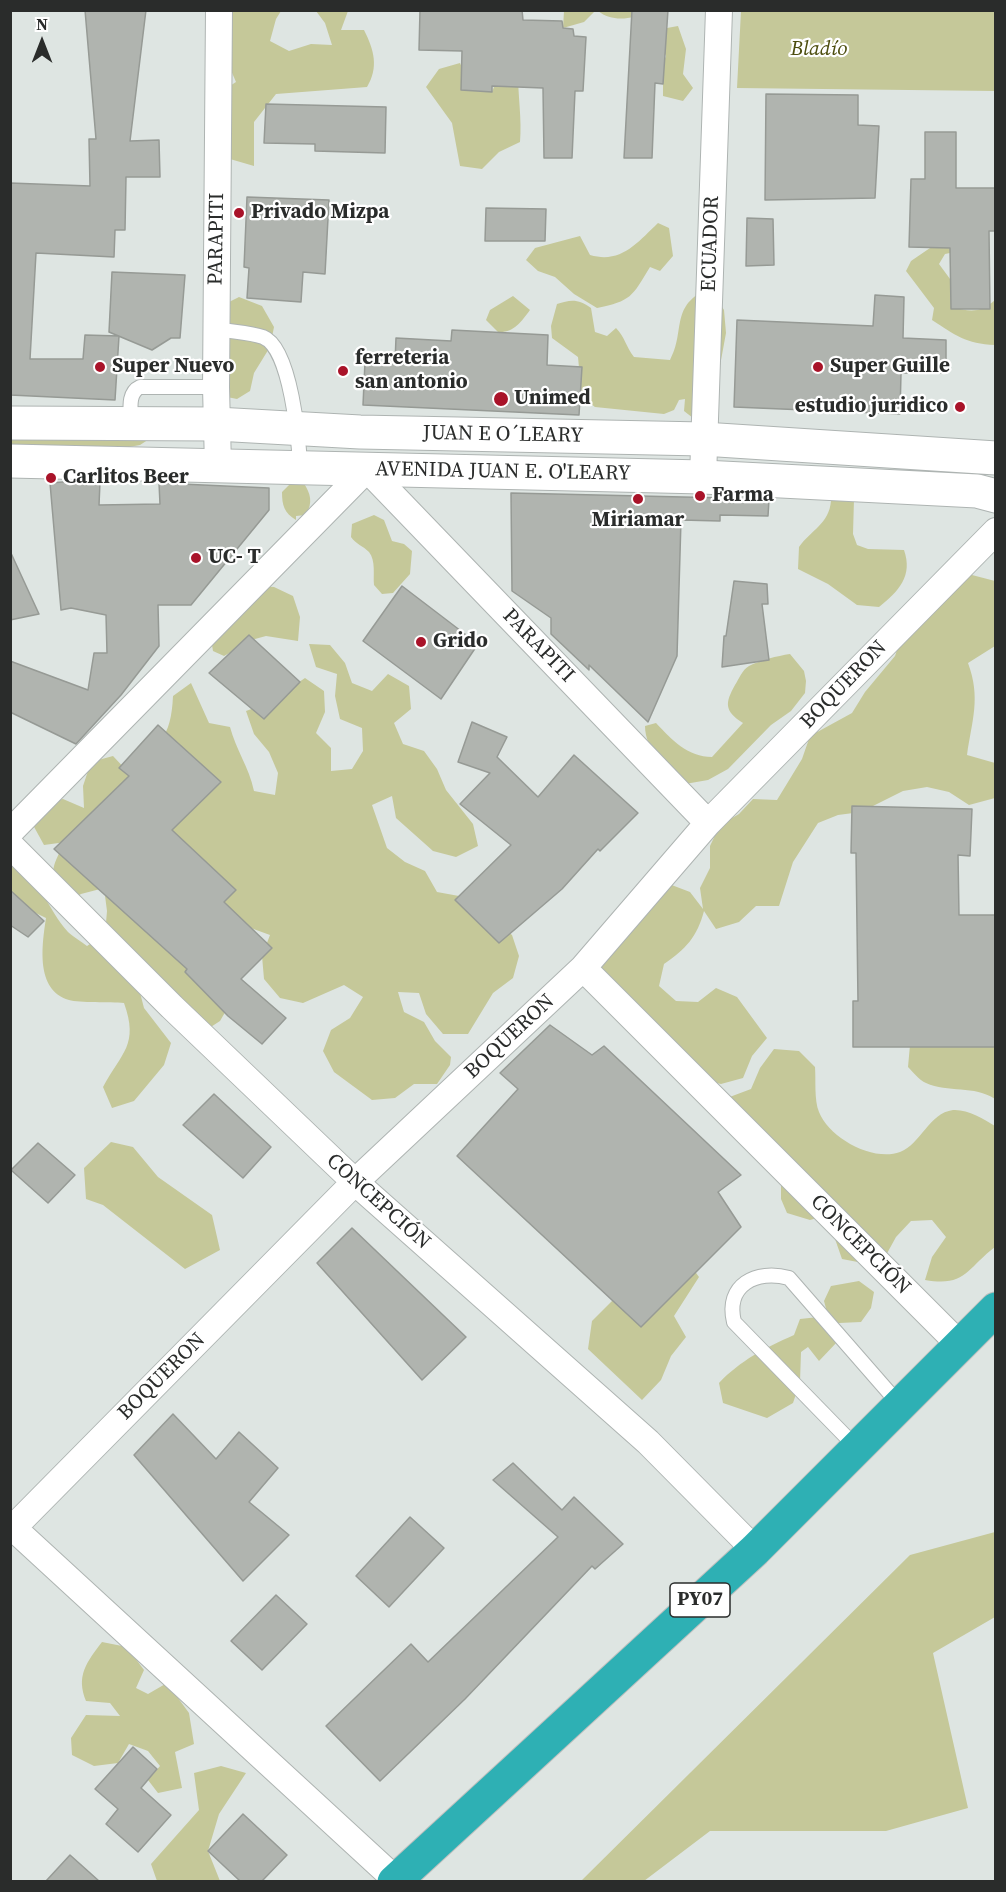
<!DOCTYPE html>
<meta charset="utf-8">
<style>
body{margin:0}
#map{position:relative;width:1006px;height:1892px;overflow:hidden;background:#dee5e2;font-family:"Source Serif 4",serif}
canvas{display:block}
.frame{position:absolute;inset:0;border:12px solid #2a2c2b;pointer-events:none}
.north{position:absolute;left:12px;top:12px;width:60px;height:60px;-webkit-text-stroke:4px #fff;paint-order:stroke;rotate:0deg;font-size:16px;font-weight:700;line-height:24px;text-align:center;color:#2a2c2b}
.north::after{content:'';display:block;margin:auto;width:21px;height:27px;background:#2a2c2b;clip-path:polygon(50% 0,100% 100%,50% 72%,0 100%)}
</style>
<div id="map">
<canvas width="1006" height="1892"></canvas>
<div class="frame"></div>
<div class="north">N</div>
</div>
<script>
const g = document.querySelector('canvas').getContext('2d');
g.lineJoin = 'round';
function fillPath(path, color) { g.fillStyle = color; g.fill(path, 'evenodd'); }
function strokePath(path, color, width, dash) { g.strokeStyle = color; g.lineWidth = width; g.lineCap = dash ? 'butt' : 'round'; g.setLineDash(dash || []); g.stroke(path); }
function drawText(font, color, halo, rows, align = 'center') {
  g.font = font + ' "Source Serif 4",serif'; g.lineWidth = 4.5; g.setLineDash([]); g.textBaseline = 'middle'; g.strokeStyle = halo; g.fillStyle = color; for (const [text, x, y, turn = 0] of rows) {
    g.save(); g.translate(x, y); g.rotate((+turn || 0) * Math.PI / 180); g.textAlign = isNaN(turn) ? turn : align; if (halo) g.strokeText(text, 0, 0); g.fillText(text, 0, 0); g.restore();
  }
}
fillPath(new Path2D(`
 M229,11h52l-5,8 -6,22 19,10 22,-7 21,1 -7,-22 -9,-12h32l-7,19h23c10,20 15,37 3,57l-91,7 -22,28v44l-24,-7 -14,-64 20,-13 -9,-21z
 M564,11h31l-11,11 -21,6z
 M598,11h49c-15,9 -35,11 -49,0z
 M741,11h254v80l-258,-3z
 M678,26l8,23 -3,25 10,14 -10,13 -20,-5v-12l-4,-10 7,-18 -7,-15 8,-13z
 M460,63l9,21 23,8 4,-10 22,-8c0,23 4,45 2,68l-21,10 -17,17 -22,-3 -8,-43 -26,-36 13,-18z
 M658,223l11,5 4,28 -13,15 -10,-4c-18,30 -19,34 -53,41l-23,-14 -19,-17 -17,-6 -12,-11 9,-12 45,-12 10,19c31,9 47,-12 68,-32z
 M930,226l25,26 -10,2 -6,10 14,19 -1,24c19,5 28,6 43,-7v45c-29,-1 -40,-10 -63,-25l2,-12 -28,-37 5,-10 19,-13 -4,-11z
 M710,288l14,22 2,23 -9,49 -24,36 -9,-7 1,-12 -6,1 -5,10 -10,4 -69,-7 -9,-7 -5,-11 -3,-32 -26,-19 -1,-12 6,-22c14,-5 22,-5 34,4l4,24 12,4 9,-8c9,9 10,19 18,29l36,3c16,-29 -1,-55 40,-72z
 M513,296l17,14c-9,12 -16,23 -32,22l-12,-12 4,-10z
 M239,297l23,9 12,21 -4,20 -16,26 -4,18 -13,8 -10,-2v-94z
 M11,427l146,7 -17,11 -22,4 -107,-3z
 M303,482c8,12 10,20 3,33l-10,1v4c-12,-7 -14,-15 -14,-28l9,-9z
 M845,493l9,6 -1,35 4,11 11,4 36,1c9,26 -5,41 -25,57l-22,-2 -29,-21 -30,-15 1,-22c12,-17 30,-23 32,-46z
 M374,515l10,5 8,21 12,3 8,7 -2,23 -17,19 -11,1 -8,-9c-1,-10 2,-24 -5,-33 -6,-6 -13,-8 -18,-15l1,-13z
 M972,575l23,6v65l-27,17c13,35 4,57 -1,92l28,8v35l-26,7 -20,-13 -22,-5 -24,4 -42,21 -23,3 -20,8 -25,39 -14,44h-23l-17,16 -23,7 -12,-18c-7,26 -18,38 -40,53l-5,22 17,15 22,1 18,-14 21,9 30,41 -15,18 -9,22 -22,6 -24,-6 -57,-36 -18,-16 -3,-23 -21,-42 71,-77 21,8 13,17 -3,-21 10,-20v-22l10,-21 19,-11 14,-15 24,1 25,-41 8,-23 42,-23 13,-21 30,-36 8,-24 43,-51z
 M259,586l15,1 19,9 7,21 -2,24 -32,-5 -11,3 -31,17 -11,-5 -2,-12z
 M309,644l21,1 15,18 7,20 20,8 16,-17 21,12 2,23 -17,14 9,21 21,7 13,18 9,21 27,34 5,22 -22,11 -23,-6 -37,-33 -4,-22 -20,9 15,43 18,14 20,9 12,21 22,4 53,39 7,21 -6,22 -20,15 -25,41h-25l-17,-20 -7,-21 -21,-1 6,20 20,10 11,19 16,16 -1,8 -13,19h-23l-19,14 -23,2 -38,-28 -11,-21 8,-21 19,-12 13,-21 -19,-12 -41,18 -23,-5 -16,-19 -2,-23 8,-21 -22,-8 -32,-34 15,109 -11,19 -20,13 -62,-49 6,23 27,35 -7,22 -30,36 -22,7 -9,-21c19,-35 36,-42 21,-84 -13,-1 -45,0 -55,-3 -34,-10 -27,-55 -23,-82l-35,-17 -1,-35c32,12 37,43 58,66 5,5 13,9 19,14l18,-12 2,-23 -3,-23 -23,6 -20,12c-11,-29 -12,-38 5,-64l-22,3 -11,-20 7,-21 23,-5 21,9 -1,-22 8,-24 22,-6 15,16c31,-27 43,-33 45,-76l18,-13 18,40 21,4c6,23 19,40 24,64l21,4 3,-22 -9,-21 -15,-18 -8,-23 22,-8 37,-25 19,13 1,21 -9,21 15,15v23l21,-2 11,-18 -1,-23 -22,-9 -5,-23 2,-22 -21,-7z
 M790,654l14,17 2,10 -1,12 -14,18 -20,14 -43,44 -20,11 -23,4c-17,-17 -40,-33 -40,-58l11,-3c16,17 32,34 56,34l31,-34c-19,-12 -18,-20 -8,-38 4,-6 7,-15 14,-19 12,-6 28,-10 41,-12z
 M910,1045l85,2v52c-21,-14 -47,-6 -69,-16 -7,-3 -13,-11 -18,-16z
 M774,1049l25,2 16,16c1,13 -1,33 4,45 10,26 54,50 81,40 21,-8 29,-39 53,-42 14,-1 31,9 42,16v121c-29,22 -29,40 -70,33l7,-23 14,-20 -14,-17 -21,1 -15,16 -11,20 -22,6 -21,-4 -8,-23 -3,-22 -21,6 -23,-7 -6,-14v-23l-54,-78 24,-9 9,-21z
 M111,1142l22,5 25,30 54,38 8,35 -35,19 -82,-64 -17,-6 -2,-31z
 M686,1259l13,18 -25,39 12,21 -15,19 -10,24 -19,20 -54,-51 4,-28 25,-25z
 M859,1281l15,11 -3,16 -10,14 -22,1 -1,18 -19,20 -11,-14 -7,5 -1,30 -7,21 -26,15 -44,-15 -4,-20c22,-23 46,-35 75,-48l6,-16 28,-3 -4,-15 7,-15z
 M995,1532v85l-62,36 35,155 -82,23h-176l-66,50h-63l329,-326z
 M102,1642l25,5 17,23 -8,18 12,6 19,-11 22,30 5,31 -19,8 7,36 -24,5 -10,-13 12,-14 -12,-15 -19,-7 -11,19 -24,3 -22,-11 -1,-17 15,-23 34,1 -10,-13 -24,-2c-10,-25 0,-38 16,-59z
 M221,1766l25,7 -27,41 -11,37 12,30h-63l-6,-17 48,-54 -5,-37z`), '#c5c899');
const building = new Path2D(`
 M85,10h61l-16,131 29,-1 1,37h-34l-1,53h-10l-1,27 -78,-4 -6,106h53l2,-24 34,1 -4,64 -105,-5v-212l80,3 -1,-47h7z
 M420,10h102l1,10 39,1 1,7 10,1 1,7 12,1 -3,54h-8l-3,67h-28l-1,-70 -51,-2v6l-31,-2 1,-39 -43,-1z
 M632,10h36l-5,74 -8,-1 -3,75h-28z
 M766,94l92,1v30l21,1 -4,72 -110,2z
 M266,104l120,3 -1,46 -70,-2v-7l-51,-1z
 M925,132h31v56h40v43h-7l1,78h-39l-1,-61 -41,-1 2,-68h14z
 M247,197l82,3 -4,74 -22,-2 -2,30 -54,-4 2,-30 -5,-1z
 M486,208l60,1 -1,32h-60z
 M747,218l26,1 1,46 -28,1z
 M112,272l73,3 -5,63h-9l-19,12 -43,-18z
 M875,295l29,2 -1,41 43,2v33h-45l-1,41 -166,-7 3,-87 136,6z
 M452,330l96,5 -1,30 35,2 -3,48 -216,-10 2,-43h30l1,-24 55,3z
 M76,481l24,1 -1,23 61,-1 -1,-21 110,5v22l-78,95h-33l1,41 -38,49 -45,49 -66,-32v-51l78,29 6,-37h13l-1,-38 -35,-7 -10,2 -11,-127z
 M511,493l258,6 -1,17 -48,-1v6l-39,-1 -4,136 -29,66 -59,-57v5l-38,-36v-16l-39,-27z
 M10,551l29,63 -29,6z
 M734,581l33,3 1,20h-6l7,56 -47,7 2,-31h2z
 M402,586l76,58 -37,55 -78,-58z
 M249,635l51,47 -36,37 -55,-46z
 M472,722l35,15 -10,20 41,40 36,-42 64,58 -38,38 -2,-2 -36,40 -63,54 -44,-43 56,-55 -51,-41 30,-31 -32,-11z
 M158,725l63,57 -49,48 64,60 -12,12 48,46 -31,31 45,39 -24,26 -34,-28 -43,-44 2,-3 -133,-120 75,-73 -10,-8z
 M852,806l120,3 -2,47 -12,-1 1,60h37v132h-143v-46h5l-2,-148h-5z
 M10,890l34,31 -16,16 -18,-12z
 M550,1025l42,30 12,-9 137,129 -23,17 23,35 -100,100 -184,-171 61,-67 -18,-16z
 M214,1094l57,53 -28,31 -60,-53z
 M38,1143l37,32 -27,28 -37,-33z
 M352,1228l114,109 -44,43 -105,-117z
 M173,1414l43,45 23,-27 39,36 -29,34 40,33 -46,46 -109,-126z
 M513,1463l49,47 12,-13 49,47 -28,25 -3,-3 -127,133 -85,82 -54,-55 85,-82 17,18 130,-125 -65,-57z
 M410,1517l34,31 -55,59 -33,-31z
 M276,1595l31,29 -45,46 -31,-29z
 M133,1747l24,22 -16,19 30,27 -33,37 -32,-28 12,-15 -23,-20z
 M243,1814l44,41 -25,26h-22l-32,-30z
 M70,1855l29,26h-53z`);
fillPath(building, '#b0b4af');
strokePath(building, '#969a95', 1.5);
const lane = new Path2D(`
 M217,329c14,3 32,3 46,8 28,11 36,104 37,131
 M131,423c0,-12 -4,-30 9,-36h76
 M856,1447l-122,-125c-9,-37 22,-53 55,-44l110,126`);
const street = new Path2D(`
 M218,466l-2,-79 3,-377
 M703,477l16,-467
 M10,832l357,-363 341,354
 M10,845l162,162 183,175 293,260 107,108
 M583,968l376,376
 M10,1525l386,355
 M10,1531l345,-349 228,-214 125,-145 288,-292`);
const secondary = new Path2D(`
 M10,423l206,1 144,8 343,7 293,19
 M10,461l693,16 274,14 19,5`);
const highway = new Path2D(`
 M394,1882l361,-332 241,-241`);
strokePath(lane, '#aeb4b2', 16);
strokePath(street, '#aeb4b2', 28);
strokePath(secondary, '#aeb4b2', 35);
strokePath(highway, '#bfc0bf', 35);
strokePath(lane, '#fff', 14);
strokePath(street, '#fff', 26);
strokePath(secondary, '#fff', 33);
strokePath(highway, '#2eb0b4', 33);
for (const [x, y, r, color] of [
 [239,213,6,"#a91329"],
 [100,367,6,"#a91329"],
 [818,367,6,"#a91329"],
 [343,371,6,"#a91329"],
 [501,399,8,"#a91329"],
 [960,407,6,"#a91329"],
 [51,478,6,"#a91329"],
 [700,496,6,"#a91329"],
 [638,499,6,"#a91329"],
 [196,558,6,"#a91329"],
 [421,642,6,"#a91329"]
]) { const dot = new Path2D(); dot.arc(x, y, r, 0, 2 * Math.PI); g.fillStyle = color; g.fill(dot); strokePath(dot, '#fff', 2); }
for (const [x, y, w] of [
 [700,1600,60]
]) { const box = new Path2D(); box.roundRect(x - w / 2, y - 17, w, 34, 4.5); g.fillStyle = '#fff'; g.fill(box); strokePath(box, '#2a2c2b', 1.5); }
drawText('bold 20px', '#2a2c2b', null, [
 ["PY07",700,1600]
]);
drawText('italic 21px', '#4d4e0f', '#fff', [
 ["Bladío",819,50]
]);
drawText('bold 21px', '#2a2c2b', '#fff', [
 ["Privado Mizpa",251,213],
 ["ferreteria",355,359],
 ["san antonio",355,383],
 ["Super Nuevo",112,367],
 ["Super Guille",830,367],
 ["Unimed",514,399],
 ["estudio juridico",948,407,"right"],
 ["Carlitos Beer",63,478],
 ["Farma",712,496],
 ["Miriamar",638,521,"center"],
 ["UC- T",208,558],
 ["Grido",433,642]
], 'left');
drawText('21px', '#2a2c2b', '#fff', [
 ["PARAPITI",217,239,-89],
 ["ECUADOR",711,244,-88],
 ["JUAN E O´LEARY",503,435,1],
 ["AVENIDA JUAN E. O'LEARY",503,472,1],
 ["PARAPITI",538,646,46],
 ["BOQUERON",844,685,-46],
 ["BOQUERON",510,1037,-43],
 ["CONCEPCIÓN",378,1202,42],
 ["CONCEPCIÓN",860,1245,45],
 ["BOQUERON",162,1377,-45]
]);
</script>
